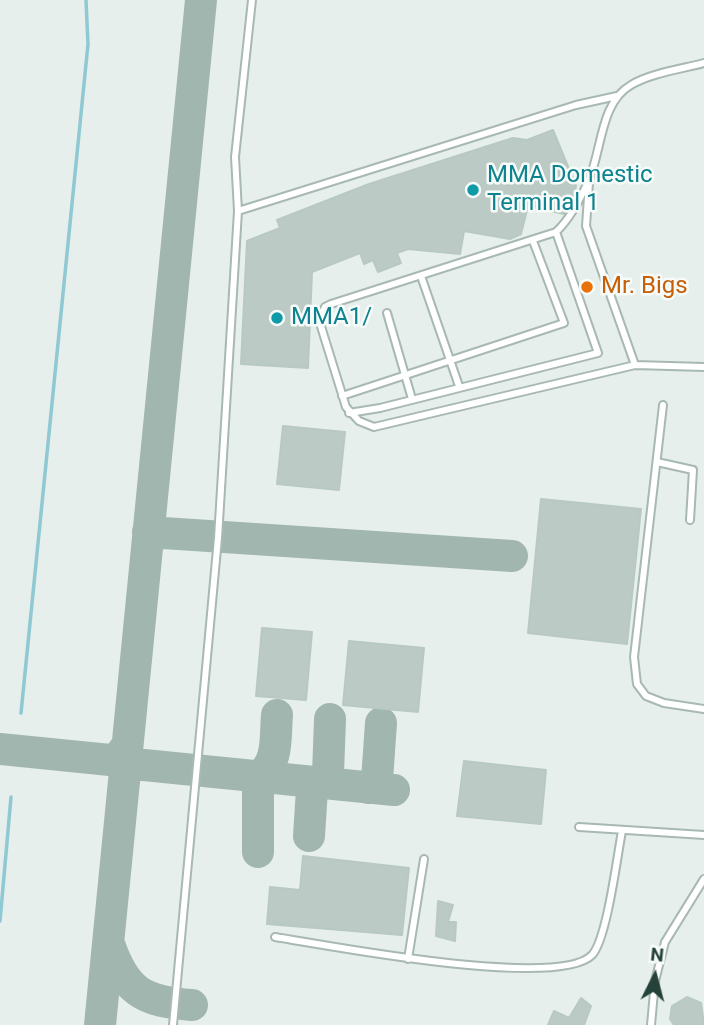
<!DOCTYPE html>
<style>
body{margin:0}
#map{position:relative;width:704px;height:1025px;overflow:hidden;background:#e6efeb;font-family:Roboto,sans-serif}
canvas{display:block}
.north{position:absolute;left:620px;top:941px;width:70px;height:70px;-webkit-text-stroke:5px #f7fbf9;paint-order:stroke;rotate:6deg;font-size:19px;font-weight:700;line-height:28px;text-align:center;color:#24423a}
.north::after{content:'';display:block;margin:auto;width:24px;height:32px;background:#24423a;clip-path:polygon(50% 0,100% 100%,50% 72%,0 100%)}
</style>
<div id="map">
<canvas width="704" height="1025"></canvas>
<div class="north">N</div>
</div>
<script>
const g = document.querySelector('canvas').getContext('2d');
g.lineJoin = 'round';
function strokePath(path, color, width, dash) { g.strokeStyle = color; g.lineWidth = width; g.lineCap = dash ? 'butt' : 'round'; g.setLineDash(dash || []); g.stroke(path); }
function fillPath(path, color) { g.fillStyle = color; g.fill(path, 'evenodd'); }
function drawText(font, color, halo, rows, align = 'center') {
  g.font = font + ' Roboto,sans-serif'; g.lineWidth = 5; g.setLineDash([]); g.textBaseline = 'middle'; g.strokeStyle = halo; g.fillStyle = color; for (const [text, x, y, turn = 0] of rows) {
    g.save(); g.translate(x, y); g.rotate((+turn || 0) * Math.PI / 180); g.textAlign = isNaN(turn) ? turn : align; if (halo) g.strokeText(text, 0, 0); g.fillText(text, 0, 0); g.restore();
  }
}
strokePath(new Path2D(`
 M21,713l67,-669 -2,-44
 M0,921l11,-124`), '#8ec9d4', 3.5);
strokePath(new Path2D(`
 M148,532l364,24
 M0,749l110,11 9,-3 7,-10
 M124,763l270,27
 M255,776l3,7v69
 M258,777c21,-14 17,-39 19,-62
 M306,782l6,7 -3,47
 M319,783l9,-9 2,-55
 M368,788l9,-8 4,-57
 M109,944c16,47 34,58 83,61
 M100,1025l101,-1025`), '#a2b6b0', 32);
const building = new Path2D(`
 M553,130l23,56 -3,14 -9,14 -36,-8 -7,28 -11,5 -46,-8 -4,23 -52,-5 -11,4 4,10 -23,9 -5,-12 -9,4 -4,-11 -48,19 -4,96 -67,-4 6,-123 33,-13 -3,-8 92,-36 144,-46 14,2z
 M283,426l62,6 -6,58 -62,-6z
 M541,499l100,10 -14,135 -99,-11z
 M262,628l50,4 -6,68 -50,-4z
 M349,641l75,7 -6,64 -75,-7z
 M464,761l82,9 -5,54 -84,-8z
 M303,856l106,12 -7,67 -135,-11 3,-37 30,3z
 M438,901l15,4 -5,17h8l-1,19 -19,-5z
 M687,997l14,6 3,22h-30l-4,-6 2,-13z
 M581,998l10,8 -7,19h-36l6,-14 15,7z`);
fillPath(building, '#bbcac4');
strokePath(building, '#b8c9c2', 2);
const lane = new Path2D(`
 M704,63c-22,6 -53,10 -73,22 -30,17 -29,62 -41,92 -8,19 -18,40 -34,55l-225,72 -6,3 -6,13 27,87 13,14 15,6 261,-62 69,2
 M589,183l-3,43 49,139
 M238,211l338,-106 41,-9
 M421,276l38,110
 M387,313l25,86
 M342,396l222,-73 -31,-82
 M663,405l-29,252 3,27 9,12 18,7 40,6
 M349,413l31,-5 218,-55 -42,-121
 M657,462l36,8 -3,50
 M579,827l125,8
 M275,937c52,8 283,53 317,18 15,-16 25,-98 30,-124
 M408,959l16,-100
 M173,1025l45,-487 20,-327 -3,-54 17,-157
 M651,1025l4,-44 10,-39 39,-63`);
strokePath(lane, '#a8b8b2', 10);
strokePath(lane, '#fff', 6);
for (const [x, y, r, color] of [
 [473,190,7,"#0f9aa8"],
 [587,287,7,"#e8710a"],
 [277,318,7,"#0f9aa8"]
]) { const dot = new Path2D(); dot.arc(x, y, r, 0, 2 * Math.PI); g.fillStyle = color; g.fill(dot); strokePath(dot, '#f7fbf9', 2.5); }
drawText('24px', '#0d838f', '#f7fbf9', [
 ["MMA Domestic",487,176],
 ["Terminal 1",487,204],
 ["MMA1/",291,318]
], 'left');
drawText('24px', '#c56008', '#f7fbf9', [
 ["Mr. Bigs",601,287]
], 'left');
</script>
